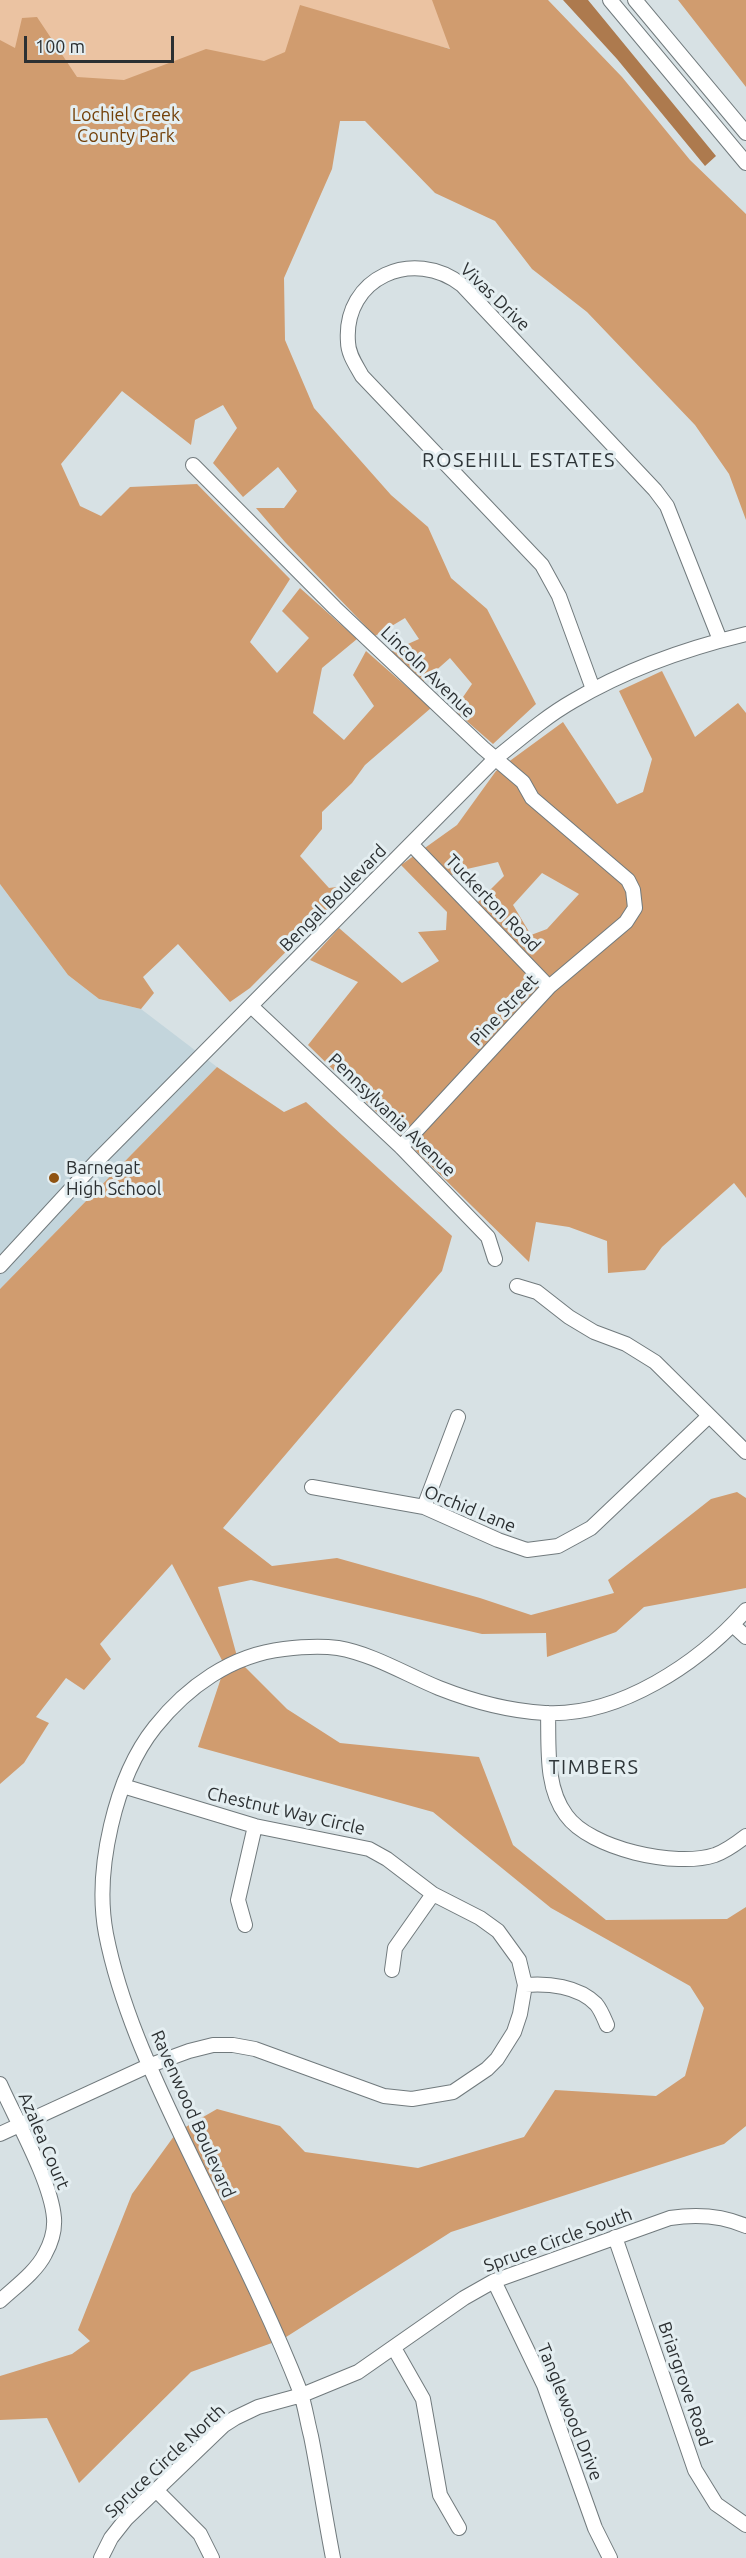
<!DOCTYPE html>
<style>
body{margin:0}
#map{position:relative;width:746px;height:2558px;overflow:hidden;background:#d7e1e4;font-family:Ubuntu,sans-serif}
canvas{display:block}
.scale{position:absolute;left:24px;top:36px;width:150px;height:27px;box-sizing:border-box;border:3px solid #2c3032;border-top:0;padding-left:8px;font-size:18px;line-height:21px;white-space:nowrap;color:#2c3032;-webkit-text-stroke:4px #e4eef1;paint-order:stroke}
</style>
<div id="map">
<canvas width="746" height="2558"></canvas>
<div class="scale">100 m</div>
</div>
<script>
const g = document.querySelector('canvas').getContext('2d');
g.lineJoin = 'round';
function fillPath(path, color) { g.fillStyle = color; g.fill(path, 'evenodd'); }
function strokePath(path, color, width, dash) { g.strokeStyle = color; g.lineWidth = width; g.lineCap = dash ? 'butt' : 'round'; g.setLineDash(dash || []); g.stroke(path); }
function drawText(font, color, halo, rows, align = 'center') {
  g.font = font + ' Ubuntu,sans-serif'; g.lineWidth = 6; g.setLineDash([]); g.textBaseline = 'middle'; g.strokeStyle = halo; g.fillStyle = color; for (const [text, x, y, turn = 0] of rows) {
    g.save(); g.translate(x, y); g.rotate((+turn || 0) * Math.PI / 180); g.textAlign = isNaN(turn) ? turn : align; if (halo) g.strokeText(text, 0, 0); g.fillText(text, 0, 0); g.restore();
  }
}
fillPath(new Path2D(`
 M0,884l68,91 31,24 42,10 76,58 -217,222z`), '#c3d5dc');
fillPath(new Path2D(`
 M0,0h499l-48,49 -12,-3 -439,332z`), '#ebc3a2');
fillPath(new Path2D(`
 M432,0h116l74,77 68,83 56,54v306l-17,-46 -34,-49 -108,-113 -55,-43 -37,-48 -60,-28 -70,-72h-25l-8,48 -48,109 1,62 29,68 77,87 37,32 23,51 36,31 49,95 -43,40 -39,-34 18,-26 -22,-26 -27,24 -33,-30 29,-13 -14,-21 -30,18 -90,-94 -29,-34h28l13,-17 -19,-24 -35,30 -30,-34 24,-35 -14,-23 -28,15 -4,25 -69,-54 -61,73 19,42 21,10 29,-29 67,-3 93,95 -40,63 27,31 32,-35 -27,-27 18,-23 57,51 -35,29 -9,45 31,27 30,-34 -21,-31 13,-24 65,57 -66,57 -13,18 -30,29v17l-22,27 29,32 23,-3 -102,103 -20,14 -52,-58 -35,33 11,16 -13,16 -42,-10 -31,-24 -68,-91v-844l15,8 7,-30 15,-1 40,60 47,3 82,-31 58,12 21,-9 15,-47 150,44z
 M678,0h68v87z
 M662,671l33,66 43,-34 8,10v485l-12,-15 -72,64 -17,23 -37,3 -1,-32 -38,-14 -33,-5 -7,40 -221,-217 50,-63 -48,-22 29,-32 63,55 37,-22 -21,-29 28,-2 1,-18 -46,-47 56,-40 39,-54 67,-49 54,82 26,-12 9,-33 -33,-68zM498,862l6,14 -36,36 -23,-32 13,-9zM542,873l37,21 -32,35 -16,6 -18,-30z
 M217,1067l67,45 22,-10 146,134 -10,35 -219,257 49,38 65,-8 143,40 51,17 83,-22 -6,-13 103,-81 26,-7 9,6v90l-102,19 -28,25 -69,25 -1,-24 -64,1 -231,-54 -33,7 20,73 49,49 53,34 139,14 34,88 93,75 121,-1 19,-12v219l-22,18 -273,88 -168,107 -92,33 -112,111 -32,-65 -47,2v-44l72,-22 18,-13 -12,-11 54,-136 45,-62 40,-23 63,17 25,26 113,16 106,-31 31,-47 101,6 29,-20 19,-68 -14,-22 -139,-78 -118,-96 -235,-65 27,-81 -53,-102 -72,80 11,15 -27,31 -18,-12 -30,39 13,6 -25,40 -24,21v-495z`), '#d09c6f');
fillPath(new Path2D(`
 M563,0h25l128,156 -11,10 -88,-107z`), '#ad7a4e');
const minor = new Path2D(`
 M610,0l136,163
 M635,0l111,133
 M193,465l142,143 148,140 40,34 9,16 96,82 5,10 2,18 -9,14 -77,65 -148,160
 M593,689l-34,-93 -17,-31 -180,-189c-6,-11 -14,-22 -14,-34 -5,-65 66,-95 114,-57l193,205 12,16 53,134
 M411,844l138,143
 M251,1006l150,141 87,90 7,22
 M0,1266l95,-103 400,-404c25,-20 50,-42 78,-58 52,-31 115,-53 173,-67
 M517,1286l20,6 32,25 25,15 32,12 29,18 91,90
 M312,1487l112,20 74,33 29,10 31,-4 33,-18 118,-112
 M424,1507l34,-90
 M733,1625l13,12
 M548,1713c1,34 -3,74 18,102 24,34 110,53 149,40 11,-4 22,-12 31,-19
 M245,1925l-7,-25 17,-74
 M392,1970l3,-22 38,-54
 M525,1985c23,-2 53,1 71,19 5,6 8,14 11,21
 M0,2084c16,36 51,97 54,134 1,13 -3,25 -9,36 -9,18 -30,33 -45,47
 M0,2134l148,-68 41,-15 24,-6h20l22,4 129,47 28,3 41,-7 34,-23 10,-10 17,-27 6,-18 5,-29 -6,-25 -21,-29 -18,-13 -47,-24 -46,-35 -18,-10 -114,-23 -132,-40
 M615,2237l80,233 21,34 30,21
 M494,2281l50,104 51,143 15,30
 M394,2348l29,51 17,96 19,33
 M156,2490l44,44 12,24
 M101,2558l10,-20 15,-19 98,-94 11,-7 23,-11 44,-12 56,-23 106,-74 30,-17 176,-63c26,-4 51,-3 76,8
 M333,2558c-8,-41 -14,-82 -22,-122 -4,-15 -6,-31 -11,-45 -34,-87 -78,-170 -118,-254 -31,-65 -62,-132 -76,-203 -12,-63 9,-157 49,-207 32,-40 76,-72 129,-78 17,-2 37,-3 54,-1 35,6 69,27 101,40 33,13 70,23 106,25 74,4 154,-50 201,-103`);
strokePath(minor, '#717a7d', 16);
strokePath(minor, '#fff', 14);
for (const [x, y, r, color] of [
 [54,1178,6,"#8f5312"]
]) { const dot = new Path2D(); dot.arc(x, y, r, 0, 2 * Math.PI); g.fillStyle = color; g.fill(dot); strokePath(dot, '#e4eef1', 2); }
drawText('18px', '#734109', '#e4eef1', [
 ["Lochiel Creek",126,115],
 ["County Park",126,136]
]);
drawText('18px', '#2c3032', '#e4eef1', [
 ["Vivas Drive",495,297,44],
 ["Lincoln Avenue",428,672,44],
 ["Bengal Boulevard",333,898,-45],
 ["Tuckerton Road",493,903,46],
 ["Pine Street",504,1010,-47],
 ["Pennsylvania Avenue",392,1115,44],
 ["Orchid Lane",470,1509,22],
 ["Chestnut Way Circle",286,1811,13],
 ["Ravenwood Boulevard",193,2114,66],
 ["Azalea Court",44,2141,67],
 ["Spruce Circle South",558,2240,-20],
 ["Briargrove Road",685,2384,71],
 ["Tanglewood Drive",570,2412,68],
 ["Spruce Circle North",165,2461,-43]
]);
drawText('18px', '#2c3032', '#e4eef1', [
 ["Barnegat",66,1168],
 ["High School",66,1189]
], 'left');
g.letterSpacing = '1.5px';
drawText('20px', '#2f3639', '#e4eef1', [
 ["ROSEHILL ESTATES",519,460],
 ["TIMBERS",594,1767]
]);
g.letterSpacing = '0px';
</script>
